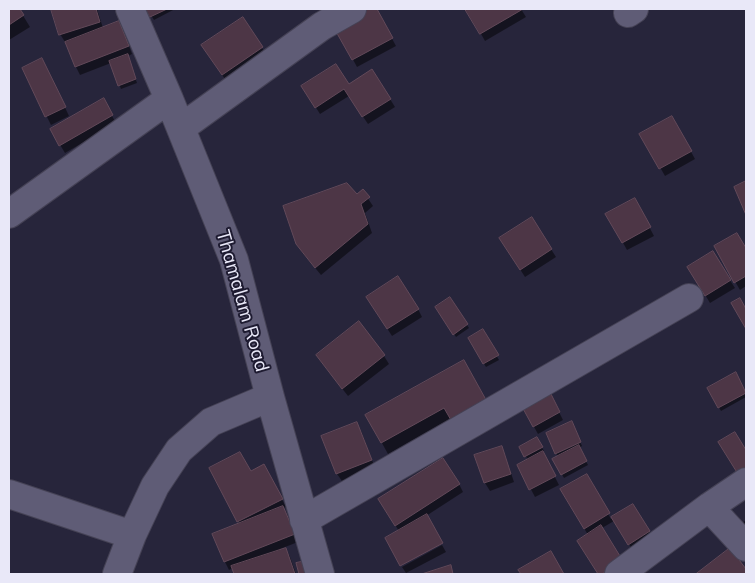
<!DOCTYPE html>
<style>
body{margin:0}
#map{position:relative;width:755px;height:583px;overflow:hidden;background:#27253b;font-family:Mulish,sans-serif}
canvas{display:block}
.frame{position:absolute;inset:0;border:10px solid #e9e8f8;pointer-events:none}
</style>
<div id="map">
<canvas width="755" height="583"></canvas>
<div class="frame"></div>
</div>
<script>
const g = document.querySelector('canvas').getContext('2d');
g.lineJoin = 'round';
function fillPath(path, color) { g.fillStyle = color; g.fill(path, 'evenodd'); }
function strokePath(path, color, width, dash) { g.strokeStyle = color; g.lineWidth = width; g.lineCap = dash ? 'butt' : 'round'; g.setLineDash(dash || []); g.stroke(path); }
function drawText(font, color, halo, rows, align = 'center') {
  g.font = font + ' Mulish,sans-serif'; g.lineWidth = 4; g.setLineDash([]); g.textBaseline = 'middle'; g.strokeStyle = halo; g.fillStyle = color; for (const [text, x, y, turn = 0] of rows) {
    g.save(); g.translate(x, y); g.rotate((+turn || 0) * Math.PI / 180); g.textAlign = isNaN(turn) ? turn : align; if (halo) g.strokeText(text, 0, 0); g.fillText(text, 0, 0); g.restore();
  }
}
fillPath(new Path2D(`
 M9,9h10l11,18 -21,13z
 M49,9h48l6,19 20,2 9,24 -4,2 9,27 -16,6 -10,-26 -31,12 -4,-8 -10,-25h-1l-5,-8 -7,-25 -3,1z
 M147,9h28l-21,11z
 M371,9h5l20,37 -39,21 -21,-39z
 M467,9h54l5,8 -41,24z
 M262,48l5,7 -40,27 -20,-29z
 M46,67l23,49 -18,9 -28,-56z
 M349,86l41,13 5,8 -27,17 -19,-28 -29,18 -17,-27z
 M103,100l13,23 -51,30 -14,-23z
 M672,117l23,42 -30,17 -24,-42z
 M363,191l10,15 -8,7 7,20 -51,42 -19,-23 -4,-8z
 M635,200l19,36 -27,14 -20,-36z
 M532,219l24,38 -31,20 -20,-31z
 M737,234l9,17v35l-6,4 -25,-43z
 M712,253l23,35 -25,15 -21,-35z
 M450,299l19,29 -13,9 -19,-30z
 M372,305l46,4 4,8 -30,19z
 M359,323l25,33 5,8 -41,32 -26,-33 -5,-8z
 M483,331l16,29 -13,7 -17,-28z
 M463,362l-12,56 -63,36 -21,-38z
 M735,374l11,20v3l-25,14 -13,-23z
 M552,398l11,22 -25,14 -17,-30z
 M573,426l9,20 -3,2 9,17 -24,13 -10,-18 4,-3 -2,-4z
 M361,431l14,37 -33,13 -5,-7 -15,-37z
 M537,438l7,13 -2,1 17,33 -24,12 -17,-32 10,-5 -7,-13z
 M501,448l4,7 9,27 -24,9 -5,-8 -9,-27z
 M211,469l39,4h18l18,34 -3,1 15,34 -18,7v2l6,-2 4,8 6,17h-61l-2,-6 -4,2 -4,-8 -11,-27 26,-11z
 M586,475l25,44 21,-13 22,33 -20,13 -20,-31 -12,7 20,32 -22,14 -21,-33 9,-6 -26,-45z
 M459,484l4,8 -37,24 -27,15 -15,-23z
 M746,520v19l-8,-13z
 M442,545l4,7 -40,21 -4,-6z
 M730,549l16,22v3h-48z`), '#0007');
const building = new Path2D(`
 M9,9h11l4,6 -15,10z
 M51,9h45l4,13 -41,13z
 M146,9h21l-17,8z
 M369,9h8l16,29 -41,22 -18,-32z
 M465,9h58l-43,25z
 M243,17l20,30 -41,28 -21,-30z
 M119,21l10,25 -54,21 -10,-25z
 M128,54l8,25 -18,7 -9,-25z
 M42,58l24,49 -21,10 -23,-49z
 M336,64l13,20 23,-15 19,30 -29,18 -18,-28 -29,19 -14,-22z
 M104,98l9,17 -54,31 -9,-17z
 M672,116l20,35 -33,18 -20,-35z
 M746,181v34l-12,-28z
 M347,183l10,11 6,-5 7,8 -9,7 7,20 -53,44 -19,-24 -13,-38z
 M635,198l16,29 -29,16 -17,-29z
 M532,217l20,32 -32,21 -21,-32z
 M737,233l9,15v28l-12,7 -20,-37z
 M713,251l18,29 -26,16 -18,-29z
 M398,276l21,33 -32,20 -21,-32z
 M450,297l18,27 -15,11 -18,-28z
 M740,298l6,11v20l-15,-26z
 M359,321l26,34 -43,34 -26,-34z
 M483,329l16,26 -16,9 -15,-26z
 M464,360l26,47 -35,20 -11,-19 -63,35 -16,-28z
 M736,372l10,21 -28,15 -11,-20z
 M548,388l12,24 -27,15 -13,-24z
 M572,421l9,21 -26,12 -9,-21z
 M357,422l15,38 -36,14 -15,-38z
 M735,432l11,18v18l-8,6 -20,-32z
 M537,437l6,10 -19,10 -5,-10z
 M579,445l8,16 -26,14 -9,-16z
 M502,446l9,28 -27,9 -10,-28z
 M543,451l13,25 -27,14 -12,-25z
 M240,452l11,19 13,-7 19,35 -46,23 -28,-54z
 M443,458l17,26 -65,42 -17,-27z
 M587,474l23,39 -26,16 -24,-40z
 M633,504l17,27 -22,14 -17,-28z
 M283,506l12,28 -71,28 -12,-28z
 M427,514l16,29 -43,23 -15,-28z
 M601,525l22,36 -21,13h-4l-21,-33z
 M286,548l9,26h-61l-3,-8z
 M730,548l16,21v5h-50z
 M551,551l13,23h-43l-3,-4z
 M311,560l5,14h-17l-3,-11z
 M451,565l2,9h-31z`);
fillPath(building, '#4d3646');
strokePath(building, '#624959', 1);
const minor = new Path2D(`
 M130,9l39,90 65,161 36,137 50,177
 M628,13l6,-4
 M181,128l141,-102 30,-17
 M9,214l160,-115
 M9,494l123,41
 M709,507l37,40
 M304,520l385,-222
 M117,574l15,-39 23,-49 24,-36 32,-28 59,-25
 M619,574l90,-67 37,-25`);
strokePath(minor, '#454255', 30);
strokePath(minor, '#5f5c76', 28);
drawText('19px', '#e9e8f8', '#1e1b31', [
 ["Thamalam Road",242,301,74]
]);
</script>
